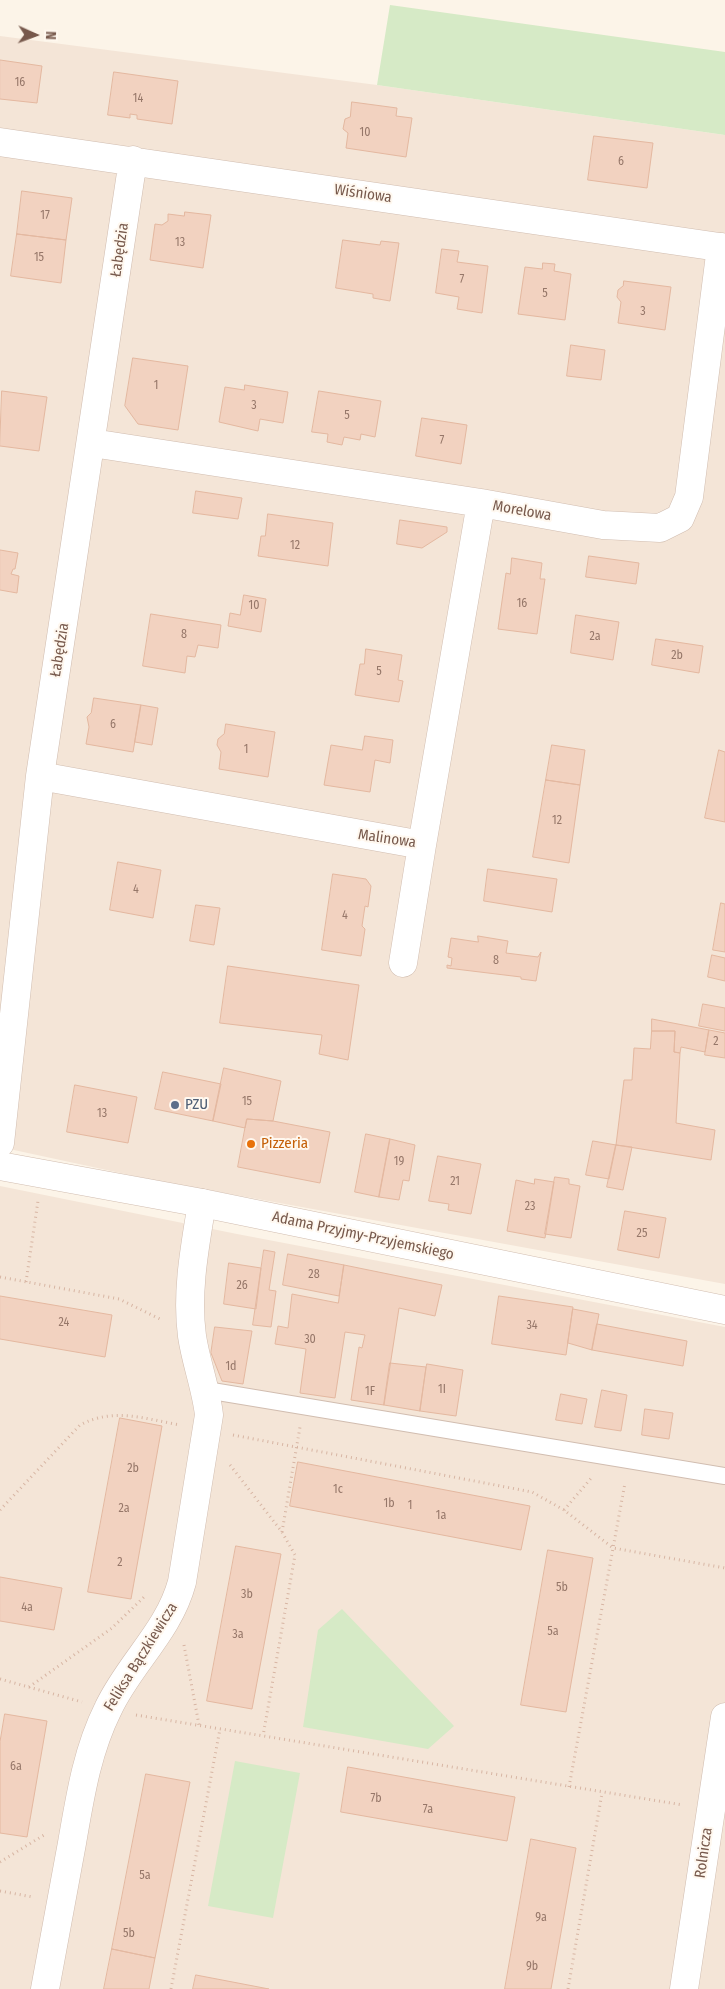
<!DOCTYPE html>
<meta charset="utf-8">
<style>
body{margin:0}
#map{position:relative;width:725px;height:1989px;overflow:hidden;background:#fcf4e8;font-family:"Fira Sans Condensed",sans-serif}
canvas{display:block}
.north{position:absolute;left:10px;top:10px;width:50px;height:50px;-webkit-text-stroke:4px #fff8ef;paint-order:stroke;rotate:92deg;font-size:14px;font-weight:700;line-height:20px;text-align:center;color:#77594c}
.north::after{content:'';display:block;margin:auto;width:18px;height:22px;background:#77594c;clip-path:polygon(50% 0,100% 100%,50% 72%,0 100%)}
</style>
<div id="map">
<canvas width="725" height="1989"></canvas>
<div class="north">N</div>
</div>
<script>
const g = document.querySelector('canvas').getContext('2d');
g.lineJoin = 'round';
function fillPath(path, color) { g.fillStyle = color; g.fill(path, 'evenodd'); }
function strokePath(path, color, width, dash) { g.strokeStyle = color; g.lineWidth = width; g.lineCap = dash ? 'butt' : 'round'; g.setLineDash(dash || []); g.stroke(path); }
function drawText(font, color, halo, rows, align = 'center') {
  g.font = font + ' "Fira Sans Condensed",sans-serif'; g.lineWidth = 4; g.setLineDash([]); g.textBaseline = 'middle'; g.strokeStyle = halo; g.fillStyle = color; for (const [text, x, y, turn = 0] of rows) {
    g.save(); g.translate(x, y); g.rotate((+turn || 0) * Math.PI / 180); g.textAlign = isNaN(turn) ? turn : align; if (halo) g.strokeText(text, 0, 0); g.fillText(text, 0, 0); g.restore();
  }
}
fillPath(new Path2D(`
 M0,36l377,49 348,50v1149l-572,-104 -153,-33z
 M0,1186l237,48 488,93v662h-725z`), '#f4e5d7');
fillPath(new Path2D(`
 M390,5l335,47v83l-348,-50z
 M342,1609l112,117 -26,23 -125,-22 15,-97z
 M235,1761l65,12 -27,145 -65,-12z`), '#d6eac6');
const building = new Path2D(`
 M0,60l42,6 -5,37 -37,-4z
 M114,72l64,9 -6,43 -35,-5v-4l-7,-1v4l-22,-3z
 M352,102l45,6 -1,8 16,2 -6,39 -60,-9 2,-15 -5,-4 2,-10 5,-2z
 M594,136l59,7 -6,45 -59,-8z
 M22,191l50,7 -6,42 -49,-6z
 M185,212l26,3 -8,53 -53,-8 5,-36 7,1 6,-4v-7l16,2z
 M17,234l49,6 -5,43 -50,-7z
 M343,240l37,5 1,-4 18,2 -9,58 -17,-3v-4l-37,-6z
 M442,249l17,2 -2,11 31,4 -6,47 -25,-4 2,-12 -23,-4z
 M543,263l12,1 -1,7 17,3 -6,46 -47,-6 7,-47 17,2z
 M624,281l47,6 -6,43 -47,-7 3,-21 -4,-5 1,-7 5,-4z
 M571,345l34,5 -4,30 -34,-4z
 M133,358l55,8 -10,64 -40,-6 -13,-18z
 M245,385l43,7 -5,31 -23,-4 -2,12 -39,-9 6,-35 19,3z
 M2,391l45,6 -8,54 -39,-5z
 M319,391l62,10 -6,36 -14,-3 -1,6 -16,-3 -2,8 -15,-3 1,-8 -16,-2z
 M422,418l45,7 -6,39 -45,-8z
 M196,491l46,7 -4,21 -45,-6z
 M268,514l65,9 -5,43 -70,-10 3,-20h4z
 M400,520l47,7v5l-25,16 -25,-4z
 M0,550l18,3 -3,16h-2l-2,5 8,2 -2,17 -17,-3z
 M589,556l50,7 -3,21 -50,-7z
 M512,558l30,5 -2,16h5l-8,55 -39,-5 8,-56 4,1z
 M244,595l22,4 -5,33 -33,-6 2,-13 10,2z
 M151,614l70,11 -3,23 -20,-3 -3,12 -8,-1 -2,17 -42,-7z
 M576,615l43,7 -6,38 -42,-7z
 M656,639l47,7 -4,27 -47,-8z
 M366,649l36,6 -4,25 5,1 -4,21 -44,-7 5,-31h4z
 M94,698l47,7 -8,47 -47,-8 3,-17 -2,-10 4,-4z
 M141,705l17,3 -6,37 -17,-3z
 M226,724l49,8 -7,45 -49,-8 2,-17 -4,-7 1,-6 6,-5z
 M365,736l28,4 -3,23 -15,-3 -5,32 -46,-7 7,-40 31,5z
 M552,745l33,5 -5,35 -34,-5z
 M719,750l6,2v70l-20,-4z
 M546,780l34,5 -11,78 -36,-6z
 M118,862l43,8 -8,48 -43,-8z
 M488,869l69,10 -5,33 -68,-11z
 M333,874l33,5 5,7 -3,21 -3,-1 -3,20 3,3 -4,27 -39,-6z
 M721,903l4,1v48l-12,-2z
 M196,905l24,3 -6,37 -24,-4z
 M478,936l30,5 -2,12 32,4 3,-5 -5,29 -15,-2v-2l-74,-9v-3l4,1 1,-8 -4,-1 3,-19 27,4z
 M712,955l13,3v23l-17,-4z
 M228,966l131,19 -11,75 -29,-6 3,-19 -102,-12z
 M703,1004l22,4v23l-26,-5z
 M652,1019l57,11 -4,22 -24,-5 -1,6 -6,-1 1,-21h-23z
 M709,1030l16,3v25l-20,-3z
 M652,1031h23l-1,21 6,1 -4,70 39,7 -4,30 -95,-15 8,-65h8l2,-32 16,1z
 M224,1068l57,13 -8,40 -26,-2 -2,9 -32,-7z
 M163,1072l58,12 -8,37 -58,-12z
 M75,1085l62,12 -9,46 -61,-11z
 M247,1119l26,2 57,11 -10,51 -82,-16z
 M366,1134l24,5 -11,58 -24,-5z
 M390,1139l25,6 -6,36 -6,-1 -4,20 -20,-3z
 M593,1141l23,4 -7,34 -23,-4z
 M616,1145l16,2 -9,43 -16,-3z
 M438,1156l43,8 -10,50 -23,-4 1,-6 -20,-3z
 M555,1177l14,2v5l11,2 -9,52 -26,-4z
 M535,1179l19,3 -9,56 -38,-7 9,-51 18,4z
 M625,1211l41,7 -7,40 -41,-8z
 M264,1250l11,2 -6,38 7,1 -5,36 -18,-2z
 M288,1254l56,11 -5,31 -56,-11z
 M229,1263l32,5 -5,41 -32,-5z
 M344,1265l98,20 -7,31 -36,-8 -15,97 -33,-5 8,-53 3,1 3,-13 -20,-3 -10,66 -35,-5 6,-44 -31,-5 3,-18 10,2 4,-34 46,9z
 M0,1296l112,19 -7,42 -105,-18z
 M499,1296l74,11 -7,48 -74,-11z
 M573,1309l26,5 -7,36 -24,-7z
 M597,1324l90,17 -4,25 -91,-16z
 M215,1327l37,4 -9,53 -21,-3 -11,-28z
 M390,1363l36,4 -6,44 -36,-6z
 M427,1364l36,6 -7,46 -36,-5z
 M602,1390l25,5 -6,36 -26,-4z
 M561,1394l26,5 -5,25 -26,-4z
 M645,1409l28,4 -4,26 -27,-4z
 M120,1418l42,8 -31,173 -43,-7z
 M298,1462l232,44 -9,44 -231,-44z
 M236,1546l45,8 -29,155 -45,-8z
 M548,1550l45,8 -27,154 -45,-7z
 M0,1577l62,11 -8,42 -54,-9z
 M5,1714l42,7 -20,116 -27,-4v-91z
 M348,1767l167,30 -8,44 -166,-29z
 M146,1774l44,8 -35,176 -43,-9z
 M531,1839l45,9 -25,141h-46z
 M112,1949l43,9 -6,31h-45z
 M196,1975l73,14h-76z`);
fillPath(building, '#f2d2c0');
strokePath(building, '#e4b8a0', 1);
const service = new Path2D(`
 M206,1390l519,86`);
const minor = new Path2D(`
 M0,142l725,106
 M92,443l389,60 122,22 57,3 20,-10 9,-21 32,-250
 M40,776l382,69 59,-342
 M403,963l19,-118
 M0,1143l40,-367 93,-616
 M45,1989c9,-49 18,-97 27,-146 8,-46 15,-92 36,-134 21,-45 61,-78 74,-127l27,-167c-3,-27 -13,-52 -17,-79 -6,-44 3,-90 10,-133
 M684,1989l41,-272`);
const tertiary = new Path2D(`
 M0,1166l202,37 523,107`);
strokePath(service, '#d1bdb0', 18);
strokePath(minor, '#d1bdb0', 29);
strokePath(tertiary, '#d1bdb0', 29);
strokePath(new Path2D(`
 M0,1277l119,22 43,21
 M26,1282l12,-81
 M233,1435l299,57 32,18 49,38 112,20
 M230,1465l52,67 13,23 -32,181
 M0,1510l80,-85c34,-18 65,-6 100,0
 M564,1510l29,-34
 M282,1532l18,-105
 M184,1645l15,80
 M0,1679l82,23
 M29,1687l83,-59 32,-31
 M136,1715l547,90
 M569,1787l56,-304
 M0,1862l44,-27
 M0,1891l33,6
 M171,1989l49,-260
 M568,1989l34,-196`), '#d7b5a3', 3, [1, 4]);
strokePath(service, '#fff', 16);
strokePath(minor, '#fff', 28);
strokePath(tertiary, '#fff', 28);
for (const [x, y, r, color] of [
 [175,1105,5,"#5c6f8a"],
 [251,1144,5,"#e8710a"]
]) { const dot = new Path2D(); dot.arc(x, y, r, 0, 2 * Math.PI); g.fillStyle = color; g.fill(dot); strokePath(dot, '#fff8ef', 2); }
drawText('12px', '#967769', null, [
 ["16",20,83],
 ["14",138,99],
 ["10",365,133],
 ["6",621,162],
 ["17",45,216],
 ["13",180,243],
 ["15",39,258],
 ["7",462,280],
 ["5",545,294],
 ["3",643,312],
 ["1",156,386],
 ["3",254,406],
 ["5",347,416],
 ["7",442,441],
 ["12",295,546],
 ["16",522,604],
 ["10",254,606],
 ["8",184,635],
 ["2a",595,637],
 ["2b",677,656],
 ["5",379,672],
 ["6",113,725],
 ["1",246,750],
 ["12",557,821],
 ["4",136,890],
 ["4",345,916],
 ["8",496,961],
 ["2",716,1042],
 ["15",247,1102],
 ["13",102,1114],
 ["19",399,1162],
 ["21",455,1182],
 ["23",530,1207],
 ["25",642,1234],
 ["28",314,1275],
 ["26",242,1286],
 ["24",64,1323],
 ["34",532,1326],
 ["30",310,1340],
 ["1d",231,1367],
 ["1I",442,1390],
 ["1F",370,1392],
 ["2b",133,1469],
 ["1c",338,1490],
 ["1b",389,1504],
 ["1",410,1506],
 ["2a",124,1509],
 ["1a",441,1516],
 ["2",120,1563],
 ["5b",562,1588],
 ["3b",247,1595],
 ["4a",27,1608],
 ["5a",553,1632],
 ["3a",238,1635],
 ["6a",16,1767],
 ["7b",376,1799],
 ["7a",428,1810],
 ["5a",145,1876],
 ["9a",541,1918],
 ["5b",129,1934],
 ["9b",532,1967]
]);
drawText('15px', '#77594c', '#fff8ef', [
 ["Wiśniowa",363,194,8],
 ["Łabędzia",120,250,-82],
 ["Morelowa",522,511,10],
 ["Łabędzia",60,650,-81],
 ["Malinowa",387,839,8],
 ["Adama Przyjmy-Przyjemskiego",363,1236,12],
 ["Feliksa Bączkiewicza",141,1657,-58],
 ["Rolnicza",704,1853,-82]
]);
drawText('15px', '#4e5e75', '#fff8ef', [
 ["PZU",185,1105]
], 'left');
drawText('15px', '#c56008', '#fff8ef', [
 ["Pizzeria",261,1144]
], 'left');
</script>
